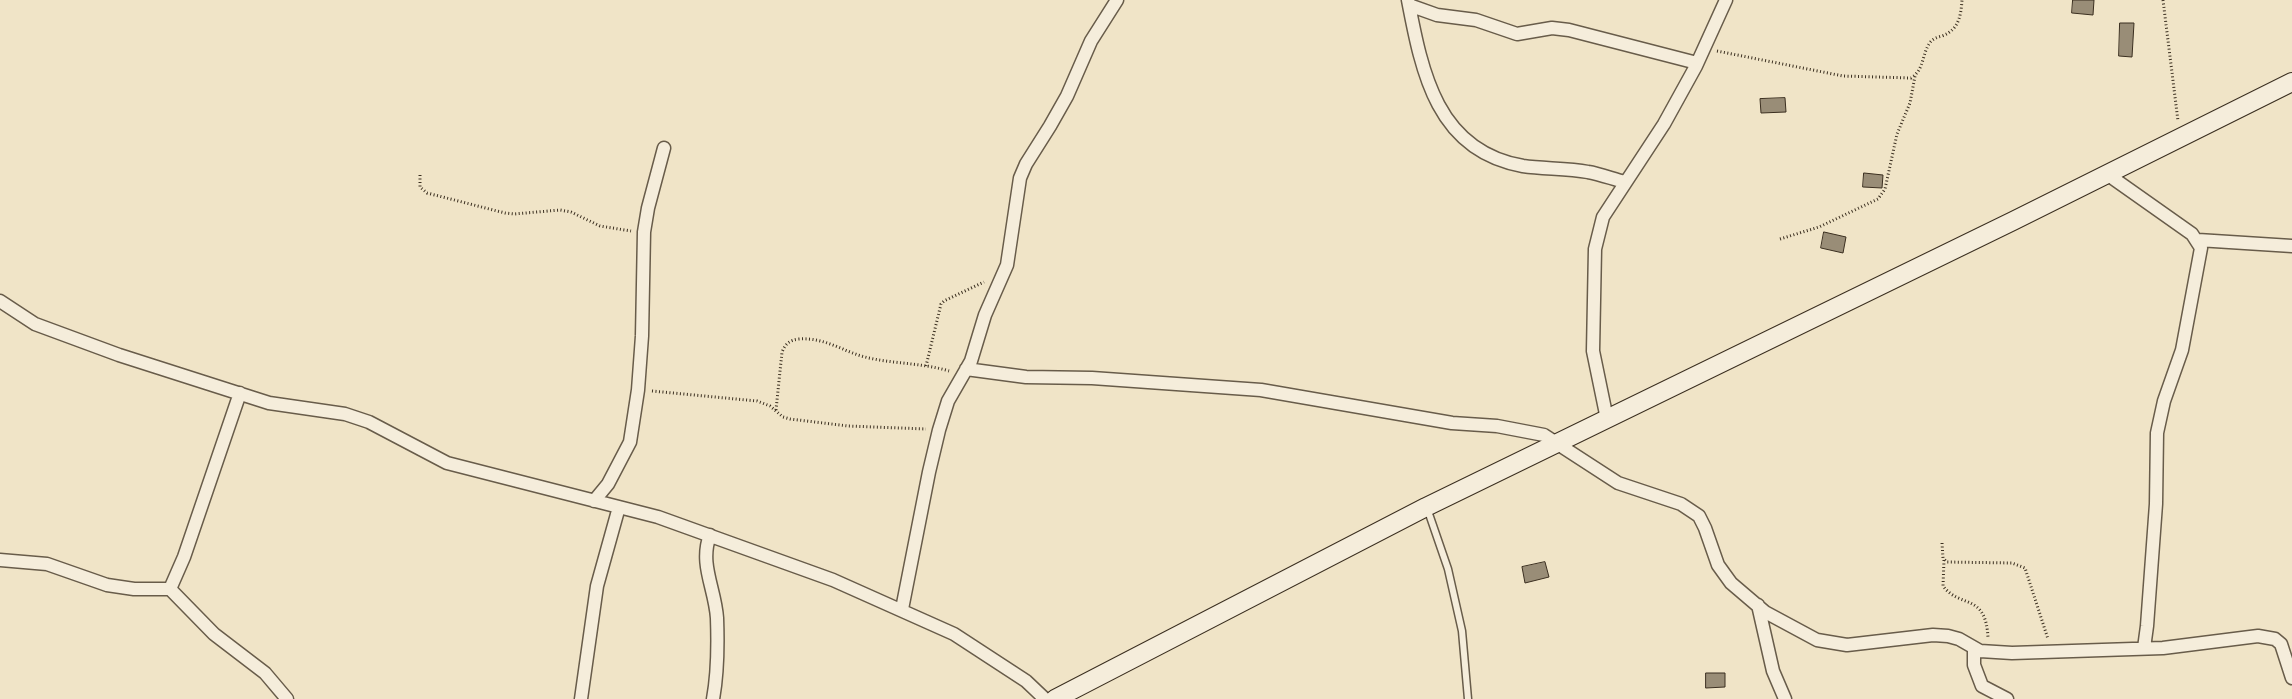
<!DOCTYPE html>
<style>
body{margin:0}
canvas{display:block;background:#f0e4c7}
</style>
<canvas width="2292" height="699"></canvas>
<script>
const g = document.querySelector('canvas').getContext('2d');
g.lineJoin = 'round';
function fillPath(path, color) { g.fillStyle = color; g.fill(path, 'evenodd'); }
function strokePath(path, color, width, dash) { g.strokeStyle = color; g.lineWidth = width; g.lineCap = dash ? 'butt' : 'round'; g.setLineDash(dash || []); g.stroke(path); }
const building = new Path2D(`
 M2073,0h21l-1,15 -21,-2z
 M2120,23h14l-2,34 -13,-1z
 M1785,98l1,14 -25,1 -1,-14z
 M1864,173l19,2 -1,13 -19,-1z
 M1824,232l22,5 -3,16 -22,-5z
 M1545,562l4,15 -24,6 -3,-16z
 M1706,673h19v14l-19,1z`);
fillPath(building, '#998d77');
strokePath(building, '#3b2f20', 1);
const lane = new Path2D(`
 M1427,508l21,61 14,62 6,68`);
const street = new Path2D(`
 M1408,0c14,73 29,151 115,166 21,3 44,2 65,6 12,2 25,7 37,10
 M1409,5l28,10 39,5 41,14 35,-6 17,2 128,33
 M2107,174l85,60 9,14 -19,102 -18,51 -7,32 -1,71 -9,122 -3,22
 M2198,240l94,6
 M0,301l35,23 84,31 150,48 76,11 24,8 78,41 211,54 175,63 121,54 72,47 19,18
 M966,369l60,8 66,1 169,12 191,33 45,3 47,9 74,48 63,21 18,12 6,12 13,37 13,18 34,29 52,28 30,5 86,-10 15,1 11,3 21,12 32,2 151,-5 95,-12 17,3 6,5 11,34
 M1607,419l-14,-68 2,-102 8,-32 61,-93 32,-58 30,-66
 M594,501l14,-17 22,-42 8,-52 4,-54 2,-104 4,-24 16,-60
 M710,535c-11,29 5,53 7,83 1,27 1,54 -4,81
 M0,560l47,4 60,21 27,4h36l14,-32 56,-164
 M170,589l44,45 51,39 22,26
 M1758,605l15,66 12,28
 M902,609l27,-137 10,-42 9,-29 23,-40 14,-46 22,-50 13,-87 6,-14 24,-38 17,-30 24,-55 26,-41
 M1974,648v17l8,21 25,13
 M581,699l16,-113 22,-79`);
const secondary = new Path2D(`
 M1055,699l371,-192 587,-286 279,-139`);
strokePath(lane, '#685c4a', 9);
strokePath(street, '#685c4a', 15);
strokePath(secondary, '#3b2f20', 20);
strokePath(new Path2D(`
 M2163,0l15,121
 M1717,51l126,25 68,2c13,-8 11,-23 18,-34 3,-5 8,-7 13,-8 17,-6 19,-21 20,-36
 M420,175v12l7,6 78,20 9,1 46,-4 11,2 29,14 31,5
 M1780,239l39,-12 59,-28 7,-10 12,-55 13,-31 5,-27
 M926,366l15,-62 3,-3 40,-19
 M652,391l105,10 13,5 13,11 7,2 58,7 78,3
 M776,410l6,-58c4,-9 8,-12 17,-13 27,-2 46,14 70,19 27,6 54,5 80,13
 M1942,543l1,15 4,4 65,1 13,5 23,71
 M1944,560l-1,26c17,23 43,6 45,52`), '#3b2f20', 3, [1, 2.5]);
strokePath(lane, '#f5eddb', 6);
strokePath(street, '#f5eddb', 12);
strokePath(secondary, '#f5eddb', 18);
</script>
